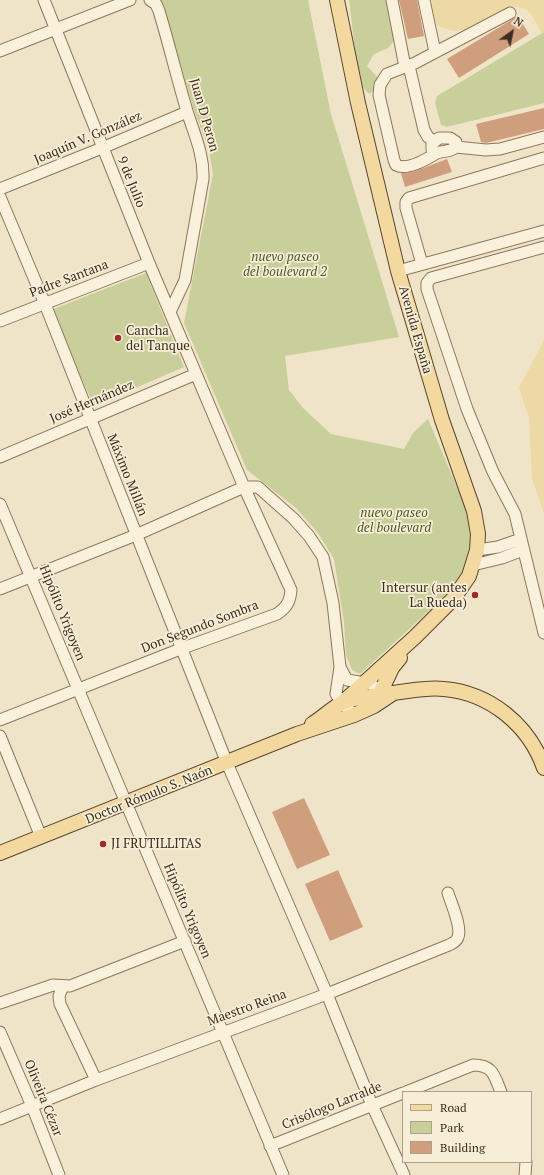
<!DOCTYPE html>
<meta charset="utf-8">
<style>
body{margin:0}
#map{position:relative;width:544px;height:1175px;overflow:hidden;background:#f0e4c8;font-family:"PT Serif",serif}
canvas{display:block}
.legend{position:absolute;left:402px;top:1091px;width:130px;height:72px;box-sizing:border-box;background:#f7eed8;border:1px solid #ada18e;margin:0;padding:5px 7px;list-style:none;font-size:12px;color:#3d2e20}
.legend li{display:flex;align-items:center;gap:8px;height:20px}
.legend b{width:20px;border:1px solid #ada18e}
.north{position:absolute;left:492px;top:12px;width:40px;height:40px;-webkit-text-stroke:3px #f7eed8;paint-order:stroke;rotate:33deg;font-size:11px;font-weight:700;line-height:16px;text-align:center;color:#3d2e20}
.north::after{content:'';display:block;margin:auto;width:14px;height:18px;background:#3d2e20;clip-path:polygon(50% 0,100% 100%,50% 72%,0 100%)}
</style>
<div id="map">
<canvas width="544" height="1175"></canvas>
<ul class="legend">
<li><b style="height:5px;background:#f3d9a0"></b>Road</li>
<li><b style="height:11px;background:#c9cf9b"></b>Park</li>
<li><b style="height:11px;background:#cf9f7d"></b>Building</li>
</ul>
<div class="north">N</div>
</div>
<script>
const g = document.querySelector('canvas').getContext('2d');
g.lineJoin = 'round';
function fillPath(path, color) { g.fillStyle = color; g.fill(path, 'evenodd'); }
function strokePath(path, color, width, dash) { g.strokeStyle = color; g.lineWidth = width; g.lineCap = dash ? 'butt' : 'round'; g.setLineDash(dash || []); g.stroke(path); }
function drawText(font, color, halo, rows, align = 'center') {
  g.font = font + ' "PT Serif",serif'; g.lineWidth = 3.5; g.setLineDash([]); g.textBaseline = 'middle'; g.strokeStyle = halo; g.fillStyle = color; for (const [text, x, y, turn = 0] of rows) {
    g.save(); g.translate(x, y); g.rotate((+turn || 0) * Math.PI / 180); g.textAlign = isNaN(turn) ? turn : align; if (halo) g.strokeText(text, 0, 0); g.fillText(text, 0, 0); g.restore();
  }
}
fillPath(new Path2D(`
 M161,0h147l23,114 68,223 -114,19 4,34 14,18 28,26 73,15 9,-16 15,-14 43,101 -2,44 -28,36 -81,74 -8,-4 -6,-15 -2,-33 -10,-63 -16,-26 -22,-25 -49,-38 -63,-147 29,-149 -4,-24 -16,-43z
 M349,0h46l3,37 -10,11 -14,6 -7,12 11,12v10l-9,6 -10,-11z
 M544,32v71l-97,24 -6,-2 -6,-22 2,-7z
 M146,273l38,94 -90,39 -43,-96z`), '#c9cf9b');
fillPath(new Path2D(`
 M431,0h113v32l-3,1c-4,-8 -8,-21 -18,-25 -23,-8 -52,40 -87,16z
 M544,340v173l-12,-34 -3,-61 -10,-30z`), '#ecd9a5');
fillPath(new Path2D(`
 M399,0h18l7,36 -16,3z
 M517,15l12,19 -70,44 -12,-19 66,-40z
 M544,108v21l-58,14 -5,-1 -5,-18z
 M447,159l5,13 -47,15 -4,-14 12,-1z
 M304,798l26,57 -33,14 -25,-57z
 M338,870l25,57 -33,14 -25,-57z`), '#cf9f7d');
const minor = new Path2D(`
 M44,0l105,263 95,224h14l36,32 15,17 14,21 10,46 7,64 -4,27 6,9 12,12
 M150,0l6,4 3,7c10,33 18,67 28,100 7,23 17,43 16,68l-18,101 -15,32
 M392,0l13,67
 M424,0l11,52
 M0,51l130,-51
 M409,66l15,64 4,7 6,4
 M456,147l30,3 14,-1 44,-12
 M435,153l-3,-3v-6l7,-6h11l6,4v5c-6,6 -15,3 -21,7 -8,5 -28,17 -39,11l-2,-5 -15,-65 1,-10 7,-11 28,-11 95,-50
 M0,189l102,-41 85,-36
 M0,197l45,107 182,459 100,231 45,111 32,70
 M544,247l-113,31 -4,5v6l40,120 26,63 22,42 29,119
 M422,264l-16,-56v-6l3,-4 135,-40
 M398,271l146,-40
 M0,321l149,-58
 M0,457l196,-83
 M0,504l283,671
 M477,550l21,-3 23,-8
 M473,565l29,-7 21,-8
 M0,589l136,-54 108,-48 47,103c-1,12 -4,17 -14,24l-94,34 -183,72
 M340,667l7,13 24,4 12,10
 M0,736l41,101
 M63,986l-4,10 1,8 36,76
 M0,1003l53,-18 17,1 115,-45
 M0,1032l32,74 27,69
 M406,1092l67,-27c20,0 21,10 28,27
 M0,1119l96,-39 231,-86 122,-49c4,-2 8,-4 9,-8 4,-10 -7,-34 -10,-44
 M270,1146l133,-53
 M525,1175l1,-13`);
const major = new Path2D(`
 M337,0l21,103 40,168 44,149 32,91 4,23 -1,16 -8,26 -15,22 -39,39 -73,66
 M376,702l16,-34 8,-10
 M312,724c10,-6 20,-16 30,-21 16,-7 34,-7 51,-10 17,-2 34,-6 51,-4 46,4 85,36 100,79
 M0,853l297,-119 57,-19 20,-9 18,-12`);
strokePath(minor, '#8d765c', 13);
strokePath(major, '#5b4430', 16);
strokePath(minor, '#faf1dc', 11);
strokePath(major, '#f3d9a0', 14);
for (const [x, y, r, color] of [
 [118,338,4,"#9e2a2b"],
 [475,595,4,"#9e2a2b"],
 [103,844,4,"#9e2a2b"]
]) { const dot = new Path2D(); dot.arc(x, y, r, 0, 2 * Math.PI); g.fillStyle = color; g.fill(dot); strokePath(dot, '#f7eed8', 1.5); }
drawText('13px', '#3d2e20', '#f7eed8', [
 ["Juan D Peron",204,115,74],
 ["Joaquín V. González",88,138,-23],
 ["9 de Julio",131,182,68],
 ["Padre Santana",69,279,-21],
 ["Avenida España",415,330,74],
 ["José Hernández",92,402,-23],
 ["Máximo Millán",127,475,68],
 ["Hipólito Yrigoyen",62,613,68],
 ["Don Segundo Sombra",200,627,-21],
 ["Doctor Rómulo S. Naón",149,795,-22],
 ["Hipólito Yrigoyen",187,911,67],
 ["Maestro Reina",247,1008,-20],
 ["Oliveira Cézar",43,1098,68],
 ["Crisólogo Larralde",332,1106,-22]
]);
drawText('italic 13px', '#4d5a26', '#f7eed8', [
 ["nuevo paseo",285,257],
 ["del boulevard 2",285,272],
 ["nuevo paseo",394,513],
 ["del boulevard",394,528]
]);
drawText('13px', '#3d2e20', '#f7eed8', [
 ["Cancha",126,331],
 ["del Tanque",126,346],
 ["Intersur (antes",467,588,"right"],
 ["La Rueda)",467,603,"right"],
 ["JI FRUTILLITAS",111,844]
], 'left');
</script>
